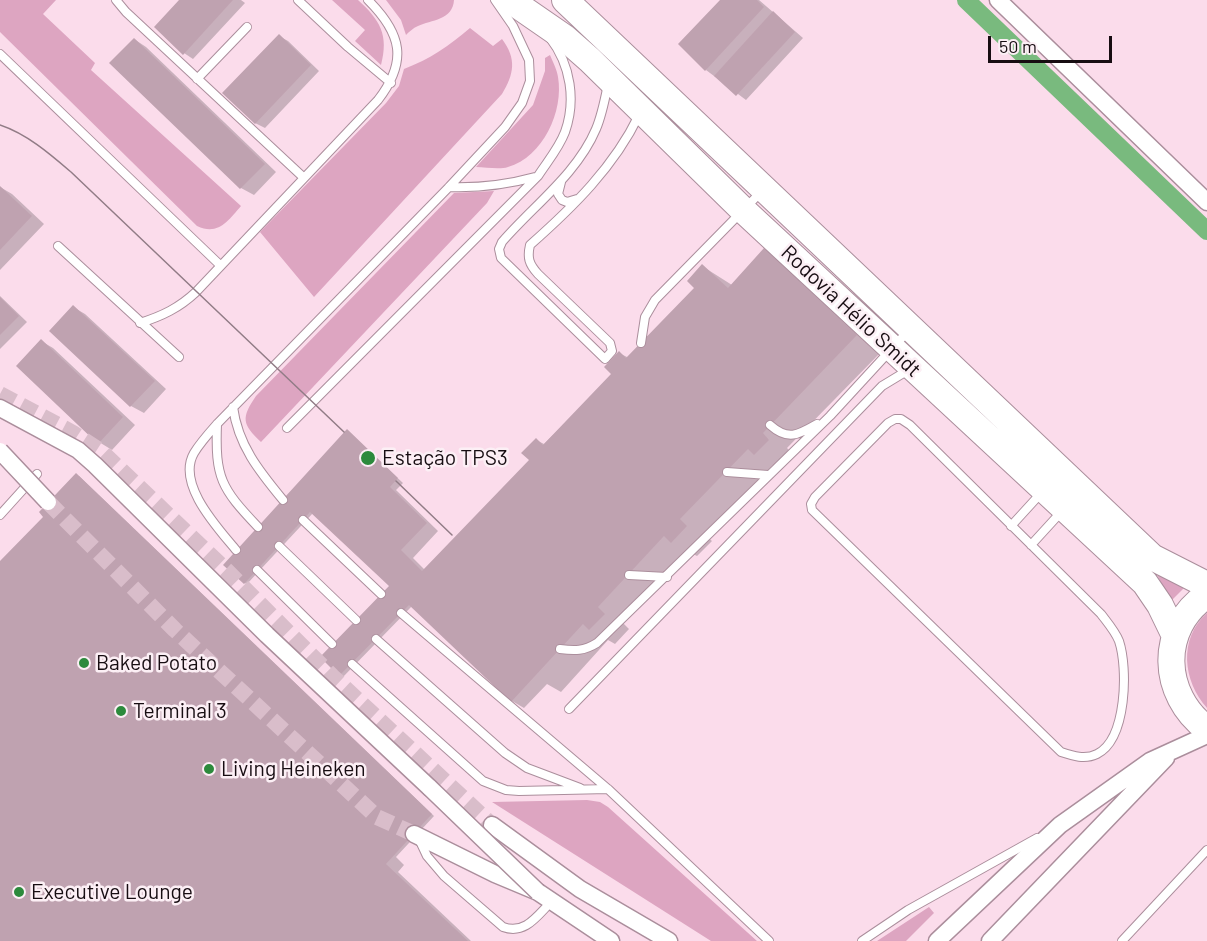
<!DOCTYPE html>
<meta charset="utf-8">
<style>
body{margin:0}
#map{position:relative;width:1207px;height:941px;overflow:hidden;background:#fbdceb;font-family:Barlow,sans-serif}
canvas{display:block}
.scale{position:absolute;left:988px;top:36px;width:124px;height:27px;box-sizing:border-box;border:3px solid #170d12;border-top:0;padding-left:8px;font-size:18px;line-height:21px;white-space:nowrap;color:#170d12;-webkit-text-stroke:4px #fceff5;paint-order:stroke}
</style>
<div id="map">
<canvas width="1207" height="941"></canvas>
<div class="scale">50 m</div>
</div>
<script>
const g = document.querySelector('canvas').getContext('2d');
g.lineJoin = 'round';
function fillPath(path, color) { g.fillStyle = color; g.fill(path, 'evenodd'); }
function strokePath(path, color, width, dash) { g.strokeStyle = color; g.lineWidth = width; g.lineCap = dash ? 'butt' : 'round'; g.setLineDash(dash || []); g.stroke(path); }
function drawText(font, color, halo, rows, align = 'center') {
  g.font = font + ' Barlow,sans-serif'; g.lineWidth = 5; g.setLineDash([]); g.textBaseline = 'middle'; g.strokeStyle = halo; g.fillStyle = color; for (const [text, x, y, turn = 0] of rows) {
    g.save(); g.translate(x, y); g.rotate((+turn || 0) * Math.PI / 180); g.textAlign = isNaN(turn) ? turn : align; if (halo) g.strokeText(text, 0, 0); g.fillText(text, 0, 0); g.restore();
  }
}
fillPath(new Path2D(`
 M0,0h56l-13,14 52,49 -4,7 150,136c-13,15 -23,30 -44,20l-197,-194z
 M332,0h26c22,20 31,35 23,65l-26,-24 10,-11z
 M386,0h68c-1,20 -23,20 -36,26 -5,2 -9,6 -12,9l-5,-15z
 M470,28l23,18 9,-7c15,20 12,35 0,55l-188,203 -54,-65 126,-129 13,-17 5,-17c26,-10 45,-23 66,-41z
 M550,55c3,7 7,15 8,22 6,34 -15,80 -50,90 -9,3 -22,0 -32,0l57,-62 12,-34v-13z
 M494,191l-7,12 -226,239c-19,-18 -20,-24 -5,-46l198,-203z
 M1157,575l30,10 -16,16z
 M1207,613v95c-24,-27 -29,-69 0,-95z
 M587,800l13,2 8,5 149,134h-46l-219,-139z
 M929,907l5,6 -28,28h-29z`), '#dda5c1');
fillPath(new Path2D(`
 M181,0h60l4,3 -52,56 -9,-6z
 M722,0h37l44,38 -57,62 -40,-30z
 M279,36l9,5 31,30 -54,57 -10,-5z
 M134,39l12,8 130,125 -22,23 -13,-7 -130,-125z
 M0,187l12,7 32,30 -44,46z
 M765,250l25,14 92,87 -95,97 7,7 -13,14 -8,-4 -68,70 7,6 -15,15 -8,-4 -66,71 6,6 -14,15 -7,-4 -47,52 -14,-8 -23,24 -12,-7 -100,-95 -69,71 -3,-2 -18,-18 73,-67 -82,-77 -66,71 -3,-1 103,-152 56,52 -7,7 42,41 -25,27 12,12 106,-110 5,-20 8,4 70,-70 5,-21 10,5 67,-70 6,-22 30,19z
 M0,296l27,26 -27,27z
 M73,307l12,7 81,75 -22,24 -13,-7 -80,-75z
 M41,341l12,7 82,77 -23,25 -13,-8z
 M79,476l355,340 -38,41 8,8 -6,7 73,69h-471v-378l43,-44z`), '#0003');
strokePath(new Path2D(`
 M966,0l241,231`), '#79ba7e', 18);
fillPath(new Path2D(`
 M179,0h54l-50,55 -29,-28z
 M720,0h37l7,7 -59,64 -27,-27z
 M773,11l22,21 -59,64 -22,-20z
 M279,34l32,31 -56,59 -33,-31z
 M134,38l131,126 -25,25 -131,-126z
 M0,186l32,30 -32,34z
 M764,248l93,87 -94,98 6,7 -15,15 -6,-6 -68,70 7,7 -16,17 -7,-7 -66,71 7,7 -16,16 -6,-6 -72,78 -102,-97 -70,71 -19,-19 69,-71 -79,-74 -66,72 -21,-19 124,-136 51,49 -8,9 37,36 -26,27 21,21 107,-111 -8,-7 15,-15 7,7 68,-71 -7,-7 15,-16 7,7 68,-70 -7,-7 15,-17 26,24z
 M0,297l19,19 -19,19z
 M73,305l82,76 -25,26 -81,-76z
 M41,339l82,78 -25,27 -82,-78z
 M76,473l356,341 -46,50 82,77h-468v-380l43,-44 -4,-5z`), '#bfa2b0');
strokePath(new Path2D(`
 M0,394l73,39 29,19 124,118 106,106 160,149
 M48,502l127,128 202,187 37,17`), '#d9bdca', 16, [16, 8]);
const service = new Path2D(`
 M116,0l10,12 177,165
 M298,0l50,47 43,36
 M0,54l220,211
 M197,79l50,-52
 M608,84c-3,15 -6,31 -12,45 -19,45 -63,77 -94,113l-3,7 2,9 104,101 7,-8 -2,-8 -72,-69c-9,-10 -11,-16 -8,-29 43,-38 84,-78 109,-130
 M561,182l-3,12 4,6 5,2 10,-3
 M449,187c30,1 57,-2 86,-10
 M58,246l121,111
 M140,323c22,-7 39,-15 56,-31l182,-192c30,-39 24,-66 -10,-100
 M641,343l4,-26 10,-17 108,-110
 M233,407c5,38 26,64 50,93
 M895,419h6l9,6 191,189c6,8 14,17 18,27 9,27 8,98 -22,113 -12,6 -24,2 -36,-2l-249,-242 -1,-6 4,-7 73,-74z
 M217,424c-2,54 4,64 41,103
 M770,425c18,16 28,10 47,-1
 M287,428l251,-252c9,-14 21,-28 27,-44 11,-31 6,-67 -15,-94
 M727,472l41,3
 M0,515l37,-41
 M303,520l78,74
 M1011,526l32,-35
 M1031,545l32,-35
 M279,546l77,74
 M236,550c-18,-22 -60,-66 -42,-97 6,-10 15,-20 23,-29l232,-237 56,-60 17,-24 8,-22 -1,-21 -16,-34 -18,-26
 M257,570l75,74
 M629,575l38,2
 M401,613l207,176 161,152
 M376,639l129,114 22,15 53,20
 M560,649c15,2 24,2 37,-6l233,-227 80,-87
 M352,664l131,117 23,9 13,1 89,-2
 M569,709l313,-323 28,-17
 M419,839l8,17 17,20 59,51c22,8 34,-11 48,-25
 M862,941l46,-31 129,-72
 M1122,941l85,-91`);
const minor = new Path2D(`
 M998,0l209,202
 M0,408l78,42 17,15 172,170 163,153
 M492,825l88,64 89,52
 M414,834l81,40 43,18 73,49
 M937,941l123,-116 90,-64 57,-26
 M990,941l176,-183`);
const primary = new Path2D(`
 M510,0l55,38 25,22 153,150 402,373 15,22 15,31
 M565,0l587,557 55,28
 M1207,595c-49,33 -46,100 0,134`);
strokePath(service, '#ab8e9c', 10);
strokePath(minor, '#ab8e9c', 19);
strokePath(primary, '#ab8e9c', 28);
strokePath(service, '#fff', 8);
strokePath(minor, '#fff', 16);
strokePath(primary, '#fff', 26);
strokePath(new Path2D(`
 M0,125c27,9 50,29 71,47l273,260
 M396,481l56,54`), '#917c86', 1.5);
const minorBridge = new Path2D(`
 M0,451l48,51
 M430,788l108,104`);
strokePath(minorBridge, '#ab8e9c', 19, []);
strokePath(minorBridge, '#fff', 16);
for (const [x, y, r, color] of [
 [368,458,8,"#2c8a3c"],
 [84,663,6,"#2c8a3c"],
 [121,711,6,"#2c8a3c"],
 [209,769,6,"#2c8a3c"],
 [19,892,6,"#2c8a3c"]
]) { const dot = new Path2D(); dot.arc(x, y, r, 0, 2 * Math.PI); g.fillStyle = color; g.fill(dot); strokePath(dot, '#fceff5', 2); }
drawText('21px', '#170d12', '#fceff5', [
 ["Rodovia Hélio Smidt",851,311,43]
]);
drawText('21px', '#170d12', '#fceff5', [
 ["Estação TPS3",382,458],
 ["Baked Potato",96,663],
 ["Terminal 3",133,711],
 ["Living Heineken",221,769],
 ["Executive Lounge",31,892]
], 'left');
</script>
